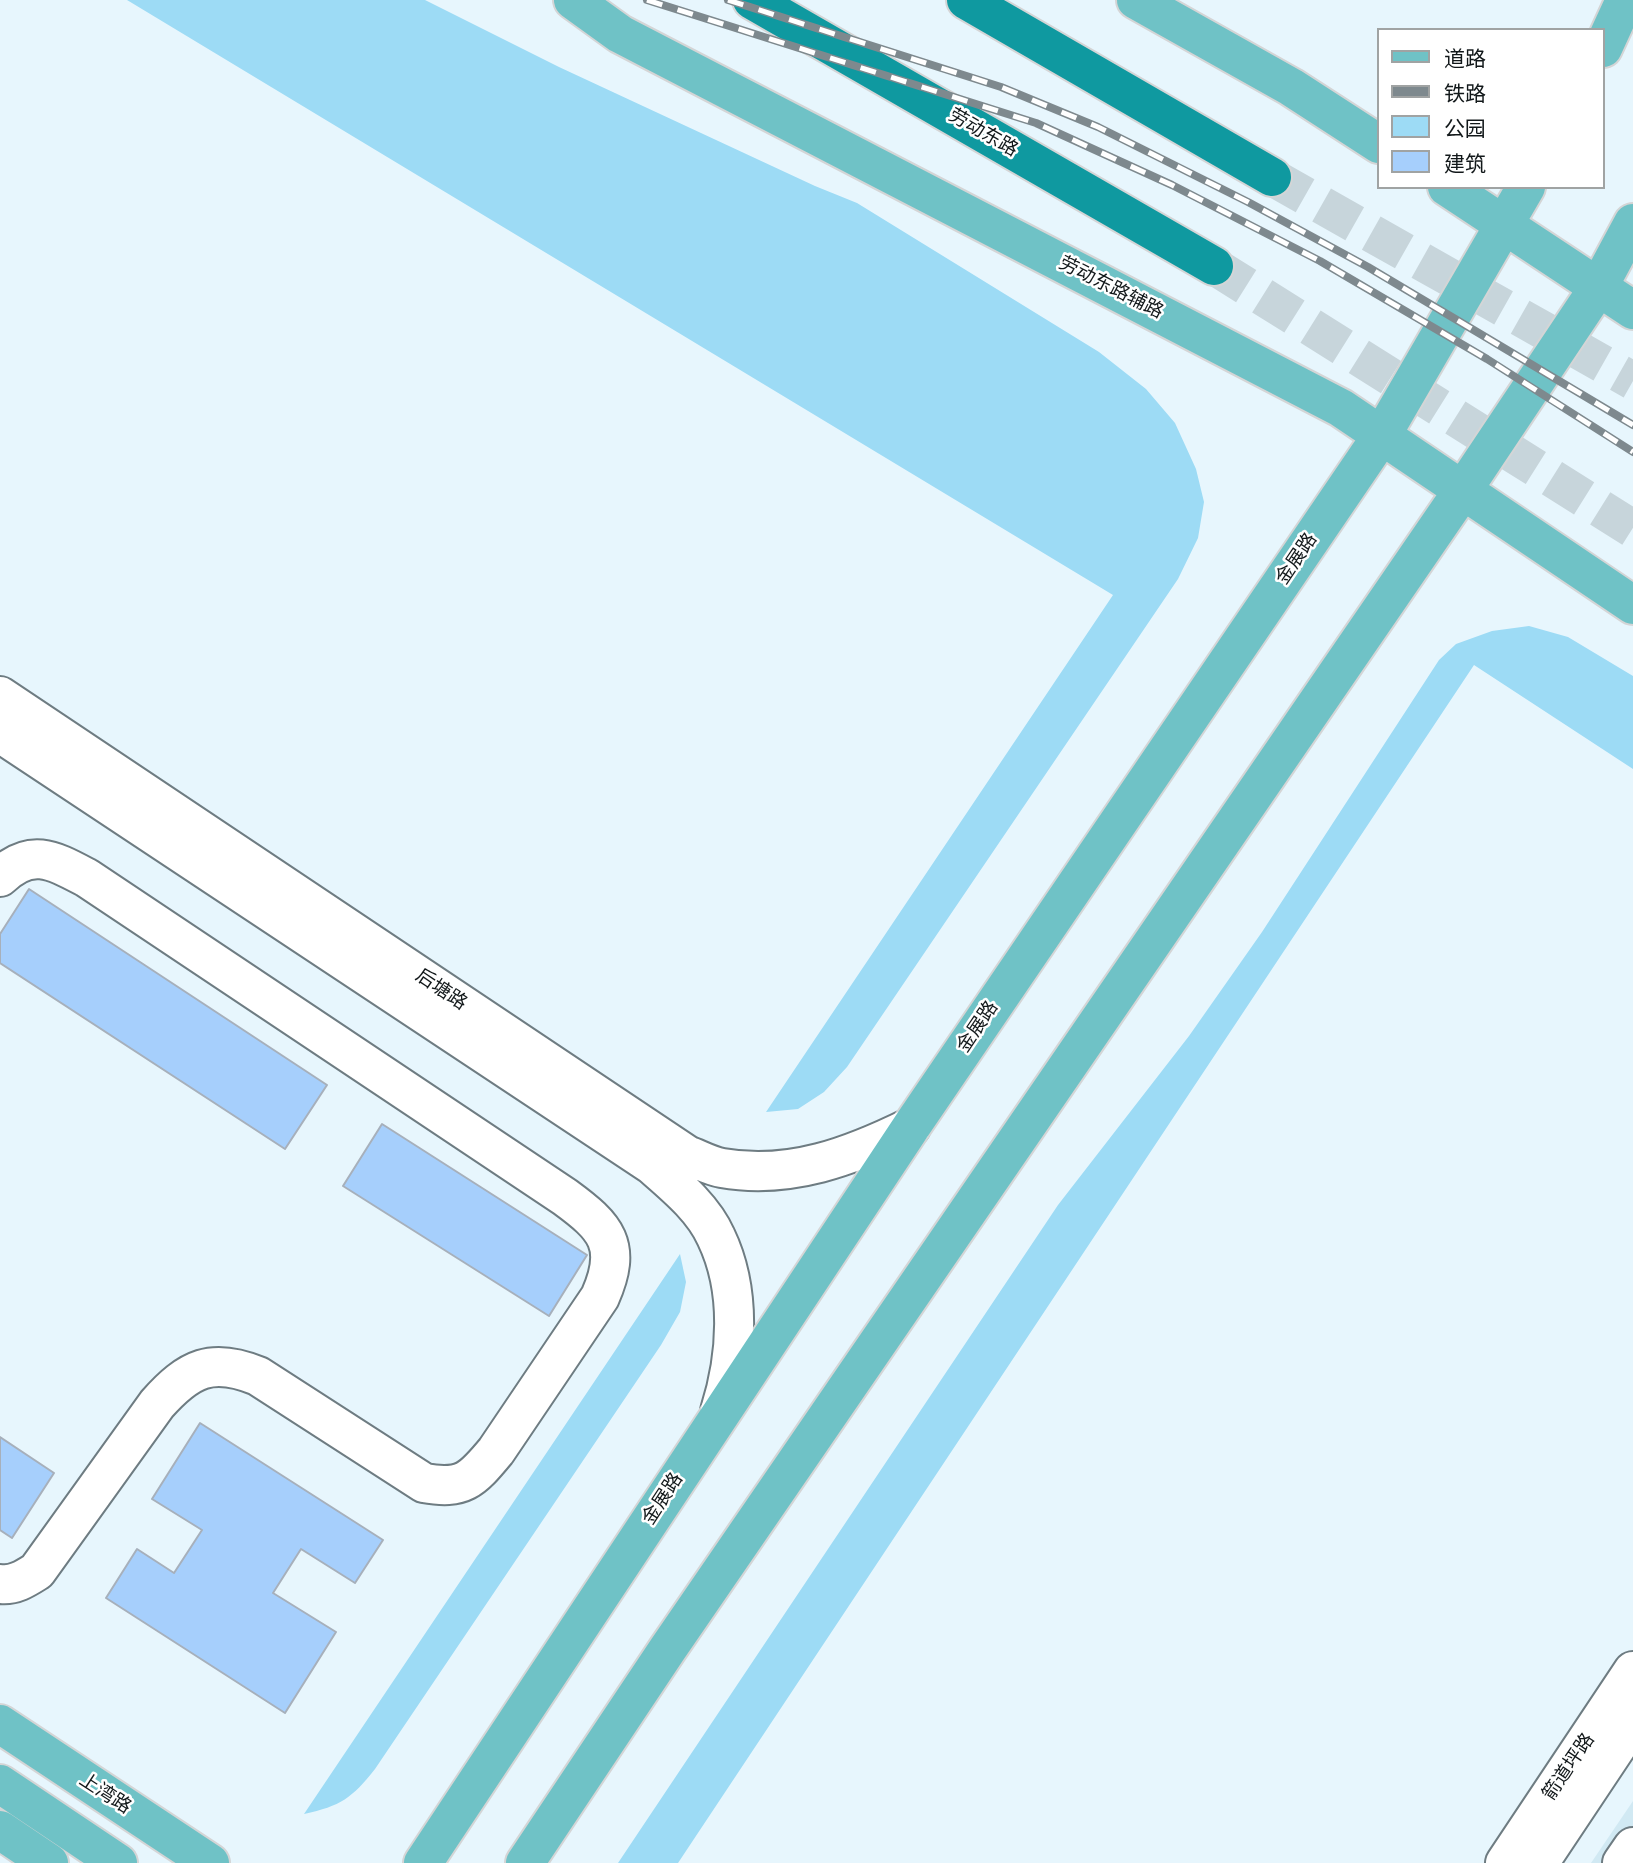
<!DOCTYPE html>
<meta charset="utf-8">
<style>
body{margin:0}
#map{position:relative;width:1633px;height:1863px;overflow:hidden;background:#e7f6fd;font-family:"Space Grotesk","Noto Sans SC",sans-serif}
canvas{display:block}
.legend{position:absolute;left:1377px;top:28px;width:228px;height:161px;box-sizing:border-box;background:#fff;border:2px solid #a0a3a3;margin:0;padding:9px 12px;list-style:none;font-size:21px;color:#12181a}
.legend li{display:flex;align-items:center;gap:14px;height:35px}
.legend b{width:35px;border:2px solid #a0a3a3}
</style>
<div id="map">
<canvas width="1633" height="1863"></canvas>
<ul class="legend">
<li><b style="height:9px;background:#6fc2c6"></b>道路</li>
<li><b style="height:9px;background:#7e898e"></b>铁路</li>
<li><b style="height:19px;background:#9ddbf5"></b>公园</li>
<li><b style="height:19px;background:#a6cffc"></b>建筑</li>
</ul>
</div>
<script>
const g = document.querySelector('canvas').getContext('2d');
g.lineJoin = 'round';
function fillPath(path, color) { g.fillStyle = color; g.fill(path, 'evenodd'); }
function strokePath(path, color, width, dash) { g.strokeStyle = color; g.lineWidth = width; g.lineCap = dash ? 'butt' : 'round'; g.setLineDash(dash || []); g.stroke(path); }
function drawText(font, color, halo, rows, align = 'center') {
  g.font = font + ' "Space Grotesk","Noto Sans SC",sans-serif'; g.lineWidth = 5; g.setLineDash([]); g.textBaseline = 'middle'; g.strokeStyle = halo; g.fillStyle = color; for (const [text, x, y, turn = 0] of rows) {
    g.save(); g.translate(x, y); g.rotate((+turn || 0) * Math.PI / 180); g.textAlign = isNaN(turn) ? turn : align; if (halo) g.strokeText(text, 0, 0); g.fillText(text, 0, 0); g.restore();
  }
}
fillPath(new Path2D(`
 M1633,1801v62h-42z`), '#d1e9f3');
fillPath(new Path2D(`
 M127,0h298l134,67 256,119 42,17 242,149 47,37 29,34 21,46 8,33 -6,36 -20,41 -331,488 -23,25 -26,17 -32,3 347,-517z
 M1529,626l39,11 65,39v93l-159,-104 -796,1198h-60l440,-658 131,-169 73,-104 177,-272 17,-16 36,-13z
 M680,1254l6,28 -6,30 -19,33 -286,424c-23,29 -34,37 -71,45z`), '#9ddbf5');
const building = new Path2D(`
 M29,889l298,196 -42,64 -285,-186v-29z
 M382,1124l205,131 -38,61 -206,-130z
 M200,1423l183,117 -28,43 -54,-34 -28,44 63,39 -51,81 -179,-115 31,-49 37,24 28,-43 -50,-31z
 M0,1437l54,36 -42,65 -12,-8z`);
fillPath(building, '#a6cffc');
strokePath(building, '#a7b0bb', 2);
strokePath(new Path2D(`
 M1272,177l361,204
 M1214,266l419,263`), '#c7d5db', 38, [38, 19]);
const minor = new Path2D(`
 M0,696l687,459c11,4 23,11 35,13 68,12 130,-12 189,-41
 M0,733l652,432c24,21 51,43 64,72 26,54 21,120 4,174
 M0,877c31,-30 53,-17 87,1l478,319c41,30 58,48 35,100l-104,154c-24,29 -33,39 -72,32l-166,-107c-46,-19 -69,-8 -101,28l-120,167c-11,7 -23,15 -37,13
 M1505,1863l128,-192
 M1539,1863l94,-141
 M1622,1863l11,-16`);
const major = new Path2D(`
 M573,0l47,34 721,374 292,197
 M1136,0l155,87 88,57
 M1603,48l22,-48
 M1447,187l186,123
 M0,1724l210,139
 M0,1784l118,79
 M0,1830l49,33
 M423,1863l488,-736 471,-692 144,-248
 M525,1863l142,-213 796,-1160 135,-202 35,-65`);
const highway = new Path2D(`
 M752,0l462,266
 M966,0l306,177`);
strokePath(minor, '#6e7c82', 42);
strokePath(major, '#d4d5d6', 42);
strokePath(highway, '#d4d5d6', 42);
strokePath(minor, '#fff', 38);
strokePath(major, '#6fc2c6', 38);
strokePath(highway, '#0f99a0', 38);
const rail = new Path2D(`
 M647,0l389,123 136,62 148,76 167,98 146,93
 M728,0l273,87 97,40 150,75 120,65 265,158`);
strokePath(rail, '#7e898e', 8);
strokePath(rail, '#fff', 5, [16]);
drawText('19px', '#12181a', '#fff', [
 ["劳动东路",983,133,30],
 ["劳动东路辅路",1111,288,27],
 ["金展路",1297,559,-56],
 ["后塘路",441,990,34],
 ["金展路",978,1027,-56],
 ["金展路",663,1499,-57],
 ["箭道坪路",1569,1767,-56],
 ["上湾路",105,1794,33]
]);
</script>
